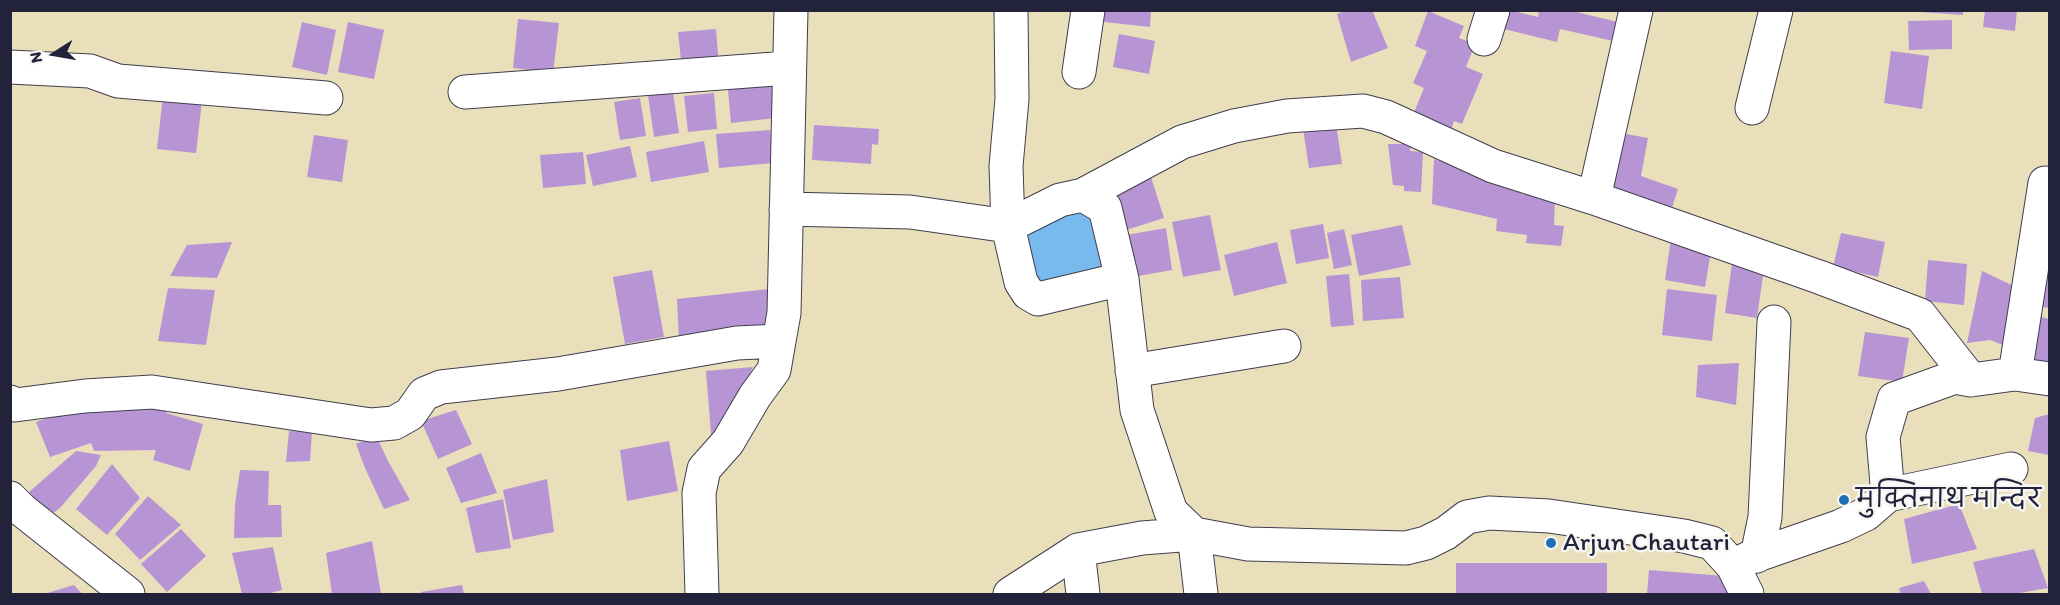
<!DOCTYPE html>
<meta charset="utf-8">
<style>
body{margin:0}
#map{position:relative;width:2060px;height:605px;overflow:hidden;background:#eadfbb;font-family:Itim,sans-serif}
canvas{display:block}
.frame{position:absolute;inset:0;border:12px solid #22223b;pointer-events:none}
.north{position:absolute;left:24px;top:24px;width:60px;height:60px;-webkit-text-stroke:4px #f6f6f2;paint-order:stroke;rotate:259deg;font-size:16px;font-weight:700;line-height:24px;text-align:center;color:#22223b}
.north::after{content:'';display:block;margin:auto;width:21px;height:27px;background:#22223b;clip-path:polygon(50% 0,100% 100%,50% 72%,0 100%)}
</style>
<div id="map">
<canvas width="2060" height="605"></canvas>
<div class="frame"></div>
<div class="north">N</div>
</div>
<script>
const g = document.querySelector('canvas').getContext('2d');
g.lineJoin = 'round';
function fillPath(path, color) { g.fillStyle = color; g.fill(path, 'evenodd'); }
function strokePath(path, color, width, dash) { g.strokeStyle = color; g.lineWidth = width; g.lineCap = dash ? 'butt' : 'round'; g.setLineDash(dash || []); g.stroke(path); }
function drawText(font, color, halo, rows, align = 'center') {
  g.font = font + ' Itim,"Playpen Sans Deva",sans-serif'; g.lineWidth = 5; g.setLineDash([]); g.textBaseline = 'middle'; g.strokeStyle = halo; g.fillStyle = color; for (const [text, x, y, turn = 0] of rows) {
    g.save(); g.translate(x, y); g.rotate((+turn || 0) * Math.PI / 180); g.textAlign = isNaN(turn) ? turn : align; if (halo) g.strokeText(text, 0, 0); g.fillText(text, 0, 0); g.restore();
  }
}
fillPath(new Path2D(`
 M1089,210l15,64 -61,18 -24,-56 23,-19z`), '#79baee');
fillPath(new Path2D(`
 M1096,10h55l-1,17 -55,-6z
 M1348,10h24l16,38 -37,14 -14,-48z
 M1509,10l29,7 1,-7h29l58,14 -4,19 -62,-14 -3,13 -53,-13z
 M1920,10h43v5l-43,-3z
 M1985,10h32l-2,21 -32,-4z
 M1428,11l36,15 -5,12 16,6 -9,23 17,7 -21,50 -8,-3 -3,10 -38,-16 11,-27 -11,-5 14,-32 -12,-5z
 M518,19l41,4 -6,50 -40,-5z
 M1952,20v29l-43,1 -1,-29z
 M302,22l34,8 -9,45 -35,-8z
 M348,22l36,8 -10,49 -36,-7z
 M716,29l3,38 -37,3 -4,-38z
 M1119,34l36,7 -6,33 -36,-7z
 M1891,51l38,5 -7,53 -38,-6z
 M771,75l5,43 -45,5 -4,-43z
 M671,79l8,54 -25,4 -8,-55z
 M714,93l3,36 -29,3 -4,-36z
 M163,96l39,5 -6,52 -39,-4z
 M640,98l6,38 -26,4 -6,-38z
 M1335,117l7,47 -33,4 -7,-46z
 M814,125l65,4 -1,16 -6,-1 -1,20 -59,-4z
 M770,130l3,33 -54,5 -3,-34z
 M1621,133l27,5 -7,38 37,13 -8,25 -59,-20z
 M314,135l34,5 -6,42 -35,-5z
 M704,141l5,31 -58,10 -5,-30z
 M1388,144h23l-1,7 13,1 -2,40 -17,-1v-5l-11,-1z
 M630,146l7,31 -44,9 -7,-31z
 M583,152l3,32 -43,4 -3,-33z
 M1434,159l59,22 27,1 1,12 34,3 -1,28 10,1 -3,20 -35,-3 1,-8 -31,-4 1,-12 -65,-15z
 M1151,177l13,41 -41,13 -13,-41z
 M1210,215l11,55 -38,7 -11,-55z
 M1323,224l6,34 -33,6 -6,-34z
 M1402,225l9,40 -52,11 -8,-41z
 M1166,228l6,42 -39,7 -7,-42z
 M1344,229l8,36 -18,4 -7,-36z
 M1841,233l44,9 -7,35 -45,-10z
 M1671,238l41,7 -7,42 -40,-7z
 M232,242l-15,36 -47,-2 17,-31z
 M1277,242l10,41 -53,13 -10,-41z
 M1733,257l32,5 -8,56 -32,-5z
 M1928,260l39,4 -3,41 -39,-4z
 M2040,263h9v45l-12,-2z
 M652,270l12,67 -39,7 -12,-67z
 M1982,271l38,18 -17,56 -13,-5 -23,3z
 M1349,274l5,51 -23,2 -5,-51z
 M1400,277l4,41 -41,3 -2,-41z
 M168,288l47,2 -9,55 -48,-4z
 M778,288l-1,42 -98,11 -2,-42z
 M1667,289l50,6 -5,46 -50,-6z
 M2034,315l15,4v45l-18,-1z
 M1865,332l44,6 -7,44 -44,-6z
 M1739,363l-3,42 -40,-8 2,-32z
 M753,367l-29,64 -13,3 -5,-63z
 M116,407l50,2v4l37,11 -13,47 -37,-11 3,-10 -62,1 -3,-8 -41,14 -14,-35 26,-9z
 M456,410l16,34 -34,15 -17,-38z
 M2049,414v41l-21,-4 7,-33z
 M289,431l23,1 -2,29 -24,1z
 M376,435l11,24 23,41 -26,9 -19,-41 -9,-24z
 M669,441l9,50 -51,10 -7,-51z
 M76,451l25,4 -5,11 -36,42 -11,8 -20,-24z
 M481,453l16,40 -36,10 -15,-35z
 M112,464l28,34 -33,37 -31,-26z
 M240,470l29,1 -1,34h13l1,32 -48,1 1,-34z
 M547,479l7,53 -41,8 -10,-50z
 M148,496l33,29 -41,35 -25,-26z
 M503,499l8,49 -35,5 -10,-45z
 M1959,504l18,45 -65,15 -8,-45z
 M181,529l25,27 -39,36 -26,-28z
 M372,541l9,53h-49l-6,-41z
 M273,547l9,43 -15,4h-25l-10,-41z
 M2034,549l14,39 -34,6h-32l-9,-32z
 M1456,563h151v31h-151z
 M1649,570l75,6 9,18h-86z
 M1924,581l7,13h-30l-2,-6z
 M74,585l8,9h-38z
 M462,585l2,9h-43v-2z`), '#b795d4');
const minor = new Path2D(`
 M1011,10l1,89 -6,67 2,60 13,56 7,11 10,6 84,-20
 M1484,39l9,-29
 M10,67l80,4 28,10 208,17
 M1079,72l9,-62
 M465,92l323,-24
 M1752,108l24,-98
 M1083,195l99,-53 52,-16 53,-10 76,-5 23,6 107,49 101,32 225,79 101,38 51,65
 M1594,198l42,-188
 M786,209l124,3 98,14 52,-26 23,-5 22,13 17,71 15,131 34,102 23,22 7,60
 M1132,371l152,-25
 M2015,374l30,-191
 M10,402l5,3 70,-9 67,-4 219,33 23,-2 16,-9 14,-20 17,-7 117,-13 179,-31 42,-2 5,-28 7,-303
 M1888,495l123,-26
 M1078,550l5,44
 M1757,556l8,-39 9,-195
 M1733,566l16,-8 92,-32 25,-12 22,-19 -5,-58 11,-38 61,-22 16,3 44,-6 35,5
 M702,594l-3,-101 5,-24 24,-27 27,-46 19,-26 5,-29
 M1010,594l68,-44 64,-12 52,-4 54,10 158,4 20,-5 20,-10 21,-16 22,-4 60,3 135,20 28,7 21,23 14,28`);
const tertiary = new Path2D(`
 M10,498l12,12 106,84`);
strokePath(minor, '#403e4e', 35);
strokePath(tertiary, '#403e4e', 35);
strokePath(minor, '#fff', 33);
strokePath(tertiary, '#fff', 33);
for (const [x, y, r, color] of [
 [1844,500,6,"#1f6fb2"],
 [1551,543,6,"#1f6fb2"]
]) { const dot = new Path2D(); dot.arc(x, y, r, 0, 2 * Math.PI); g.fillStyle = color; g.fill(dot); strokePath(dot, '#f6f6f2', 2); }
drawText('26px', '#22223b', '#f6f6f2', [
 ["मुक्तिनाथ मन्दिर",1856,500],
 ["Arjun Chautari",1563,543]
], 'left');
</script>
